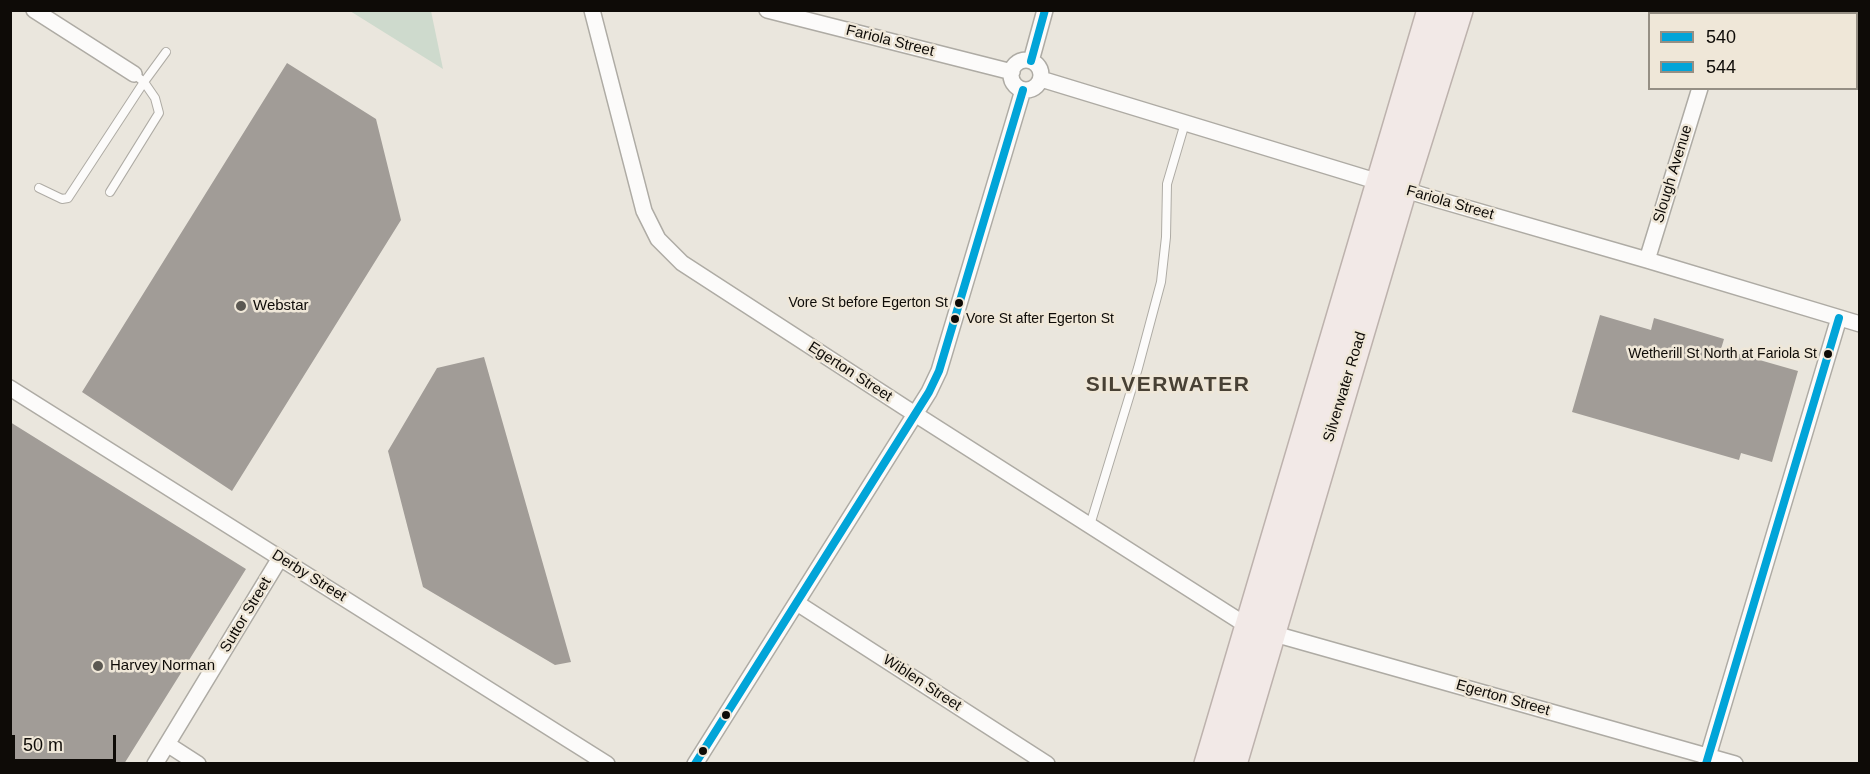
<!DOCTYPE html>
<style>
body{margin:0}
#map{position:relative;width:1870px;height:774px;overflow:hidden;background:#eae6dd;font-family:Arial,sans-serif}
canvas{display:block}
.frame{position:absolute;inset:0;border:12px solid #0e0b07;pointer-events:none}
.legend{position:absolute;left:1648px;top:12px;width:210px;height:78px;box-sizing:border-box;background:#efe7d8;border:2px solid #958f84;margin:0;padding:8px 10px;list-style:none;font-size:18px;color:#0e0b07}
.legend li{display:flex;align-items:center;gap:12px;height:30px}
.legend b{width:30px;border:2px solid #958f84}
.scale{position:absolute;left:12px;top:735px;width:104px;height:27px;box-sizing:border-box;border:3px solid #0e0b07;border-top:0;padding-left:8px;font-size:18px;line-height:21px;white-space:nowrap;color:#0e0b07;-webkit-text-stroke:4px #efe7d8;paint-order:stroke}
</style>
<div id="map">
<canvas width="1870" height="774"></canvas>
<div class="frame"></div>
<ul class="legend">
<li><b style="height:8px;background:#01a4d8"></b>540</li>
<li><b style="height:8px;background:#01a4d8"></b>544</li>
</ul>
<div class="scale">50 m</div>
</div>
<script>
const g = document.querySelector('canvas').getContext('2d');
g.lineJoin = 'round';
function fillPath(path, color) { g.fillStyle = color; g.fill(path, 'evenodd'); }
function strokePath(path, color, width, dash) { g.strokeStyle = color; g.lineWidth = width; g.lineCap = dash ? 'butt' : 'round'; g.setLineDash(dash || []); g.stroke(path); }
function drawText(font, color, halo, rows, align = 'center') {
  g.font = font + ' Arial,sans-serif'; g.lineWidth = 5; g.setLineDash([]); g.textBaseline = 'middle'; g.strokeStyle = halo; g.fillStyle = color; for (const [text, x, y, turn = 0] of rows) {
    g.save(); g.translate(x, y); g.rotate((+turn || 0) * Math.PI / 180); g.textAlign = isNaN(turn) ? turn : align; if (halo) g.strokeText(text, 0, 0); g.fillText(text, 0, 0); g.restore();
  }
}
fillPath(new Path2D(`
 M350,11h81l12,58z`), '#cedacd');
fillPath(new Path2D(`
 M287,63l89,56 25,101 -169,271 -150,-99z
 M1600,315l51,15 3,-12 70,21 -3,10 77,22 -26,91 -31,-9 -2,7 -167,-48z
 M484,357l87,305 -16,3 -132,-78 -35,-136 49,-83z
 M10,422l236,147 -122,195h-114z`), '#a19c97');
const lane = new Path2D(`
 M39,188l23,11 6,-1 76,-116 -10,-8
 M110,192l49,-79 -4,-15 -11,-16 22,-30
 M1090,525l48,-157 23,-86 5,-45 1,-53 18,-61`);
const street = new Path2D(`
 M34,10l100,64
 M592,10l52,201 14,28 24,24 222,144 345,220
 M767,10l245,62
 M1722,14l1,-4
 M1011 75a15 15 0 1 1 30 0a15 15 0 1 1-30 0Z
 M1031,61l14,-51
 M1041,79l384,117 222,64 213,64
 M1647,260l53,-172
 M10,388l597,376
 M797,603l250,161
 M1271,633l464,131
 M167,744l31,20
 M1706,763l133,-445
 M155,764l125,-206
 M695,764l234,-372 10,-21 84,-281`);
const highway = new Path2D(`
 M1208,764l223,-754
 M1233,764l170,-575 56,-179`);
strokePath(lane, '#aeaba4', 10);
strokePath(street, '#aeaba4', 18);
strokePath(highway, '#bdb2ad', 30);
strokePath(lane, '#fcfbfa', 8);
strokePath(street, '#fcfbfa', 15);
strokePath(highway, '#f2e9e7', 27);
strokePath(new Path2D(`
 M1031,61l14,-51
 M695,764l234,-372 10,-21 84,-281`), '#01a4d8', 8);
strokePath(new Path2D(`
 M1706,764l133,-446`), '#01a4d8', 8);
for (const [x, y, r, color] of [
 [959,303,5,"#0e0b07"],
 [241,306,6,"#5b5852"],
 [955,319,5,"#0e0b07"],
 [1828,354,5,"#0e0b07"],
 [98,666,6,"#5b5852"],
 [726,715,5,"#0e0b07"],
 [703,751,5,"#0e0b07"]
]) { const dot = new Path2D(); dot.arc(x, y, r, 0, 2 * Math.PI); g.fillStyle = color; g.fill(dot); strokePath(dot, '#efe7d8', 2); }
drawText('14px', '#0e0b07', '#efe7d8', [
 ["Vore St before Egerton St",948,303],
 ["Vore St after Egerton St",966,319,"left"],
 ["Wetherill St North at Fariola St",1817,354]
], 'right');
drawText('15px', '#0e0b07', '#efe7d8', [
 ["Fariola Street",890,41,14],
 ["Slough Avenue",1673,174,-73],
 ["Fariola Street",1450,203,16],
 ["Egerton Street",850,372,33],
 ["Silverwater Road",1345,387,-73],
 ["Derby Street",309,576,32],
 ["Suttor Street",246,615,-59],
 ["Wiblen Street",922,683,33],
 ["Egerton Street",1503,698,16]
]);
drawText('15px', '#0e0b07', '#efe7d8', [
 ["Webstar",253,306],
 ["Harvey Norman",110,666]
], 'left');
g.letterSpacing = '1.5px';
drawText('bold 21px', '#484135', '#efe7d8', [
 ["SILVERWATER",1168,385]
]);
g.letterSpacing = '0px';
</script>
